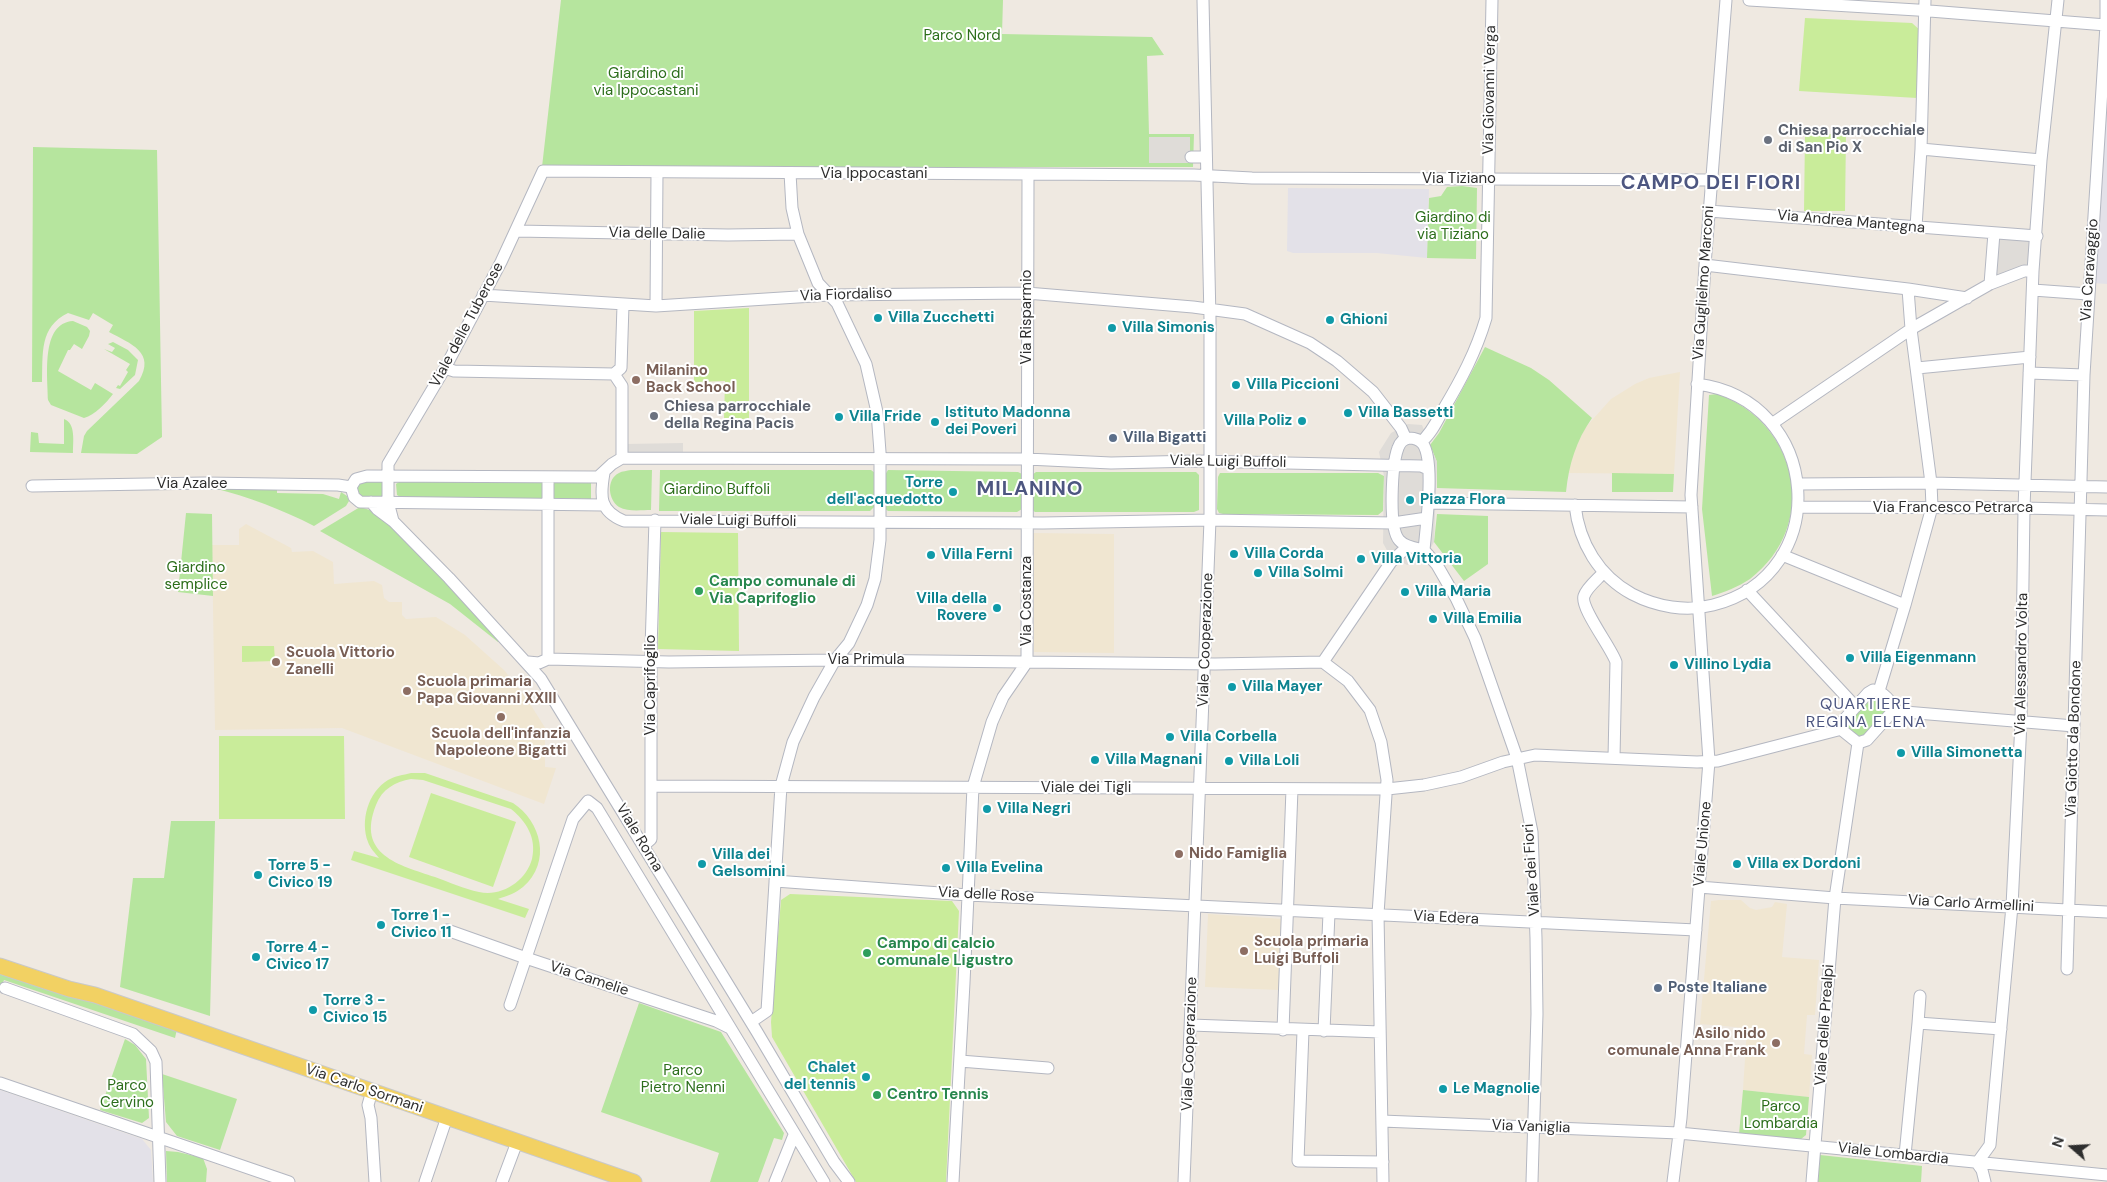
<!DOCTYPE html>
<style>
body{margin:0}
#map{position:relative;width:2107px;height:1182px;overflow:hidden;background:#efe9e1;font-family:"DM Sans",sans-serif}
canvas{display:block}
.north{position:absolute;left:2047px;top:1122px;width:50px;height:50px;-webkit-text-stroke:4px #fff;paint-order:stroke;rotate:289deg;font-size:14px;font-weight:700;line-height:20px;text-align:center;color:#2e2e2e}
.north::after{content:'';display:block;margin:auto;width:18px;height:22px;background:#2e2e2e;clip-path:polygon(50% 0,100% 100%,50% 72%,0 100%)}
</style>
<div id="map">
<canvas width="2107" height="1182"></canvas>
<div class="north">N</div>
</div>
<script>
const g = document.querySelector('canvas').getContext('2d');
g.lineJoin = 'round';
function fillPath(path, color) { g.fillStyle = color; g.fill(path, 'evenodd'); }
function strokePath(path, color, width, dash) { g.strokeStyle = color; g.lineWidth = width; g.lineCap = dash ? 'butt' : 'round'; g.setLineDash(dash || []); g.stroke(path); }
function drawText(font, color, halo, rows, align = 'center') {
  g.font = font + ' "DM Sans",sans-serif'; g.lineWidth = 4; g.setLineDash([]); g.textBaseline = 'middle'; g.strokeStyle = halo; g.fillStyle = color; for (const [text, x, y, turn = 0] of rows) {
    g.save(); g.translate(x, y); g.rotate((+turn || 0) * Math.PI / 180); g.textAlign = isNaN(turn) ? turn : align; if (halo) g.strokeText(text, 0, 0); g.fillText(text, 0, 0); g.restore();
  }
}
fillPath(new Path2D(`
 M2107,89v195l-15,-1z
 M1288,188l141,1 -2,69 -50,-5h-84l-6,-2z
 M0,1090l142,49 9,11 2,32h-153z`), '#e3e1e8');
fillPath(new Path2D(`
 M1680,372l-6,102 -106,-1 6,-22 11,-23 26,-29 24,-15 14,-6z
 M246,524l45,24 1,4 21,-1 20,11 1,22 40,-3 8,4 2,13 5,4h13v13l4,4 30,-2 29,18 39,35 23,29 22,35 -4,2v31l11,1 -12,36 -202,-76 -127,2 -3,-185h27v-16z
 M1033,533l81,1v119l-80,-1z
 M1719,900h22l9,8 6,2 16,-3 3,-5 12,2 -5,53 37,3 -4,55h-8l-3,39 8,1 -3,42 -66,-7 4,-62 -47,-4 11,-123z
 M1208,914l75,5 -3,71 -75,-3z`), '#f0e6d1');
fillPath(new Path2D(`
 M561,0h442l-1,34 150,3 12,18 -17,1 2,78h45l-1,33h-651z
 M33,147l124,3 5,287 -25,17 -56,-1 3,-17 3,-5 52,-50c17,-29 -8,-37 -30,-49l4,-7 -20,-12 -4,7 -21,-7c-29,14 -25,41 -26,69h-10z
 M1462,186l15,2 -1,71 -49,-1 2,-60 12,-2 6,-9z
 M73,321l14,6 3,4 -1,5 -7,13 -8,-5 -4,6h-2l-10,21 33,19 4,-7 18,11c-7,9 -18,21 -29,24l-33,-13 -3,-5c0,-22 -8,-77 25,-79z
 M113,342l15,8 10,10 -3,15 -15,14 -4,-1 2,-3 2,1 8,-14 -2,-2 4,-6 -26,-15 8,3 3,-4 -7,-4z
 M1485,347l46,21 18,12 43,38c-16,23 -23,46 -26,74l-129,-4v-26l-7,-17 9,-12z
 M1717,394c81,28 104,131 33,185 -12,8 -25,13 -38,17l-10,-87 7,-114z
 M64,419c12,4 9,23 9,34l-43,-1 1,-20 7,1 1,10 25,1z
 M631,470h21l-1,40c-10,0 -23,2 -32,-3 -11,-7 -13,-28 0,-34 3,-2 8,-2 12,-3z
 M660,470h211l4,3 -1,34 -4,4h-211z
 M888,470l130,2 4,2v35l-5,3 -129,-1 -4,-3 1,-33z
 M1036,472h160l3,3v35l-5,2h-159l-3,-2v-35z
 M1220,473h158l6,3 -1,35 -5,4 -155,-1 -4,-1 -2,-4 1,-32z
 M1612,473l62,1 -1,18h-61z
 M380,480l4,2 2,9 -4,7 -18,1 -7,-5 2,-12z
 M402,480l141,2v16h-141l-5,-3 -1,-11z
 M554,482h37v17l-37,-1z
 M277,487v6l46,1 16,5 2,-7 6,4 2,5 -3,5 -32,20c-33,-17 -65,-29 -101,-38z
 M360,507l16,5 11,7 114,121 -3,2 -48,-38 -130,-73z
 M186,513l26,1 1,82 -35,-4z
 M1437,514l51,2v48l-24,17 -30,-39z
 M1869,696h9l11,12 -27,30 -8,-2 -9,-12z
 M171,821h44l-5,195 -90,-29 13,-109h31z
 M0,969l177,60 -2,9 -171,-58 -4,10z
 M639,1003l82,29 63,101 -2,7 -8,-2 -16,44h-48l9,-29 -118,-41z
 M125,1039l10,6 11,14 3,59 -7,5 -42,-13z
 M162,1074l75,25 -17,51 -43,-14 -11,-14z
 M1743,1090l66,7 -3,38 -5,4 -62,-5z
 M166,1151l12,1 25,6 4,11 -1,13h-39z
 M1820,1155l102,11 -1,16h-103z`), '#b6e59e');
fillPath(new Path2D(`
 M1805,18l107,5 9,8 -4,67 -118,-7z
 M1805,134h41l-1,77h-41z
 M749,308v111h-25l1,-38 -31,1v-71z
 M661,532l77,1 1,118 -81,-2z
 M242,646h32l1,15 -33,1z
 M219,736h125l1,83h-126z
 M411,773h14l88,30c28,18 39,59 10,84 -7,6 -16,9 -25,12l31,10 -4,9 -174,-58 3,-9 25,7c-4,-5 -9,-10 -11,-16 -8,-21 0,-50 20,-62 7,-4 15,-5 23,-7zM411,779l12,1 88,29c15,12 26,29 21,50 -6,22 -30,38 -53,33 -15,-3 -30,-10 -44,-15 -36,-12 -79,-22 -59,-72 6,-16 19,-23 35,-26z
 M431,793l85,29 -23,65 -84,-30z
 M790,894l162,7 7,10 -13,271h-90l-84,-145 -1,-15 10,-122z`), '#c9ec9a');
fillPath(new Path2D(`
 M1149,137h41v26h-41z
 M1997,236l35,1 -3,26 -35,16z
 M1408,424l14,1 15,37 -3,80 -12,21 -15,2 -18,-11 -6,-11 1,-67 -5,-24 12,-19z
 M683,443v12h-57v-11z`), '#dfdcd8');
const minor = new Path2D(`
 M1749,0l168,10 189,15
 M1921,149l120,11
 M1191,157h15
 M1709,211l328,25
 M1916,227l5,-78 4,-149
 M517,231l211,4 70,-1
 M1705,265l203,24 59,9
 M1990,284l4,-51
 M2033,290l55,4
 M483,295l173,11 173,-11 198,-2 166,14 52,7 65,29 27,18 36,31 28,36 5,11
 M656,306l1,-133
 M445,368l9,3 160,3
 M1917,368l113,-11
 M2029,373l55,2
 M614,374l8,12v72
 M614,374l7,-6 2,-63
 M1773,423l138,-94 79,-45 34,-13h9
 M1409,438c6,0 10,1 14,6 12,18 3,83 1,106 -9,-2 -19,-3 -25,-10 -11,-13 -7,-76 -1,-92 2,-6 6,-9 11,-10z
 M1421,442c10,-8 16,-21 22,-32 18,-30 33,-58 43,-92l6,-318
 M604,473c-4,23 -5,38 20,48l419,2 167,-3 183,3 34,-5
 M1798,484l133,-1 176,4
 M32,486l173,-3 133,2 13,2
 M371,502l6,7 16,12 56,57 92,101 216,353 77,130 15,20
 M1428,503l264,4
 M603,505l-243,-3 -6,-5 -3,-10 5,-8 11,-3 231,1 14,-13 10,-6 405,1 84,4 86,-2 224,5 7,3
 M1575,505c4,38 24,71 57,89 25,13 54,18 81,11 122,-31 109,-205 -16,-221
 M1798,507l226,1 83,2
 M393,521l-5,-19v-38l57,-96 56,-106 42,-91 651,4 58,3 459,2
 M1424,550l13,15 19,33 19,40 42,120 15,74 4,106 1,76 -5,168
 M1782,555l123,50
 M1604,572c-6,7 -17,15 -20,24 -4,12 27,51 32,66l-2,96
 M1747,590l108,116
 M548,659v-182
 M528,662l11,1 9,-4 121,3 166,-2 380,4 108,-2 25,19 22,29 11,32 6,38 -9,134 5,268
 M1323,662l68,-100 17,-16
 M1873,690c9,1 21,12 20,21l-26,29 -9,3 -15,-12 -2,-8 27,-30z
 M1879,691l26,-86 27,-98 -1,-24 -20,-154 -3,-40
 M1893,711l181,15
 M651,786l736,3 37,-4 37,-8 42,-15 32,-7 162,7 21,-1 124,-32
 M643,846l8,-7v-190l4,-129
 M775,881l193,14 728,35
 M1699,887l136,11 272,14
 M447,930l79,28 190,63 14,7
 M2067,969l17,-594 22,-350v-25
 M5,988l128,46 18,17 5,11 4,120
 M510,1005l63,-186 15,-18 9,7 227,374
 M751,1022l16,-11 14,-225 12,-44 21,-45 21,-37 14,-17 18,-38 8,-26 5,-39v-88l-3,-40 -11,-48 -29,-61 -19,-20 -20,-49 -6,-26 -2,-35
 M1918,1023l2,-27
 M1191,1025l189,7
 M1283,1030l9,-241
 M1303,1031l-5,130 85,1
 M1324,1031l5,-118
 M960,1061l88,7
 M0,1083l289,99
 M372,1091l-4,14 3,13 4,64
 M1382,1121l297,12 428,42
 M1905,1155l13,-132 83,6
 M425,1182l22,-65
 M502,1182l15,-40
 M775,1182l19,-47
 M953,1182l11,-199 9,-196 19,-65 11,-25 24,-35 1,-488
 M1184,1182l26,-662v-201l-7,-319
 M1673,1182l8,-64 28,-357 -18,-266 14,-230 21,-265
 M1812,1182l23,-284 23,-155
 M1985,1182l-3,-12 -5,-7 13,-18 22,-239 9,-184 3,-214 9,-237 8,-111 17,-160`);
const major = new Path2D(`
 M0,966l69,23 26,6 539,187`);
strokePath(minor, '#b4b7c1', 13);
strokePath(major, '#c9c9c9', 17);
strokePath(minor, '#fff', 11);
strokePath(major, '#f2d163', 15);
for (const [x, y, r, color] of [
 [1768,140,5,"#6b7280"],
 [878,318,5,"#0f9aa8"],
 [1330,320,5,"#0f9aa8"],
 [1112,328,5,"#0f9aa8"],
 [636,380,5,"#8d6e63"],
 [1236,385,5,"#0f9aa8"],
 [1348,413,5,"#0f9aa8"],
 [654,416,5,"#6b7280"],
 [839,417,5,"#0f9aa8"],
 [1302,421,5,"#0f9aa8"],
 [935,422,5,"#0f9aa8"],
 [1113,438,5,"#5c6f8a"],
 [953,492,5,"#0f9aa8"],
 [1410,500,5,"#0f9aa8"],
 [1234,554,5,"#0f9aa8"],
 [931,555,5,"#0f9aa8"],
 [1361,559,5,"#0f9aa8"],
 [1258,573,5,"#0f9aa8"],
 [699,591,5,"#2e9e5b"],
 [1405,592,5,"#0f9aa8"],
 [997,608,5,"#0f9aa8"],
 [1433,619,5,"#0f9aa8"],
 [1850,658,5,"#0f9aa8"],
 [276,662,5,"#8d6e63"],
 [1674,665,5,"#0f9aa8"],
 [1232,687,5,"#0f9aa8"],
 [407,691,5,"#8d6e63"],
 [501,717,5,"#8d6e63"],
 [1170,737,5,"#0f9aa8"],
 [1901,753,5,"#0f9aa8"],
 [1095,760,5,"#0f9aa8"],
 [1229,761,5,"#0f9aa8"],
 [987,809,5,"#0f9aa8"],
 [1179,854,5,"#8d6e63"],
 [702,864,5,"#0f9aa8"],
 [1737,864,5,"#0f9aa8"],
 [946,868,5,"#0f9aa8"],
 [258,875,5,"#0f9aa8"],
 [381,925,5,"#0f9aa8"],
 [1244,951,5,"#8d6e63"],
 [867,953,5,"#2e9e5b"],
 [256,957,5,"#0f9aa8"],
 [1658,988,5,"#5c6f8a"],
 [313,1010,5,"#0f9aa8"],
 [1776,1043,5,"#8d6e63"],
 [866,1077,5,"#0f9aa8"],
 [1443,1089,5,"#0f9aa8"],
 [877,1095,5,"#2e9e5b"]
]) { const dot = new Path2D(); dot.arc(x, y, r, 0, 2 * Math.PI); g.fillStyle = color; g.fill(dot); strokePath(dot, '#fff', 2); }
drawText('15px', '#2c6e1b', '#fff', [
 ["Parco Nord",962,36],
 ["Giardino di",646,74],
 ["via Ippocastani",646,91],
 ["Giardino di",1453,218],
 ["via Tiziano",1453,235],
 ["Giardino Buffoli",717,490],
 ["Giardino",196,568],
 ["semplice",196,585],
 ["Parco",683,1071],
 ["Pietro Nenni",683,1088],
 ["Parco",127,1086],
 ["Cervino",127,1103],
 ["Parco",1781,1107],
 ["Lombardia",1781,1124]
]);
drawText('15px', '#2e2e2e', '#fff', [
 ["Via Giovanni Verga",1490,90,-89],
 ["Via Ippocastani",874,174],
 ["Via Tiziano",1459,179],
 ["Via Andrea Mantegna",1851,222,5],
 ["Via delle Dalie",657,234,1],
 ["Via Caravaggio",2090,270,-86],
 ["Via Guglielmo Marconi",1704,283,-86],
 ["Via Fiordaliso",846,295,-2],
 ["Via Risparmio",1027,317,-90],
 ["Viale delle Tuberose",467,325,-62],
 ["Viale Luigi Buffoli",1228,462,1],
 ["Via Azalee",192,484],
 ["Via Francesco Petrarca",1953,508],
 ["Viale Luigi Buffoli",738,521,1],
 ["Via Costanza",1027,601,-90],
 ["Viale Cooperazione",1206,640,-88],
 ["Via Primula",866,660],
 ["Via Alessandro Volta",2022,664,-89],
 ["Via Caprifoglio",651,685,-90],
 ["Via Giotto da Bondone",2074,739,-88],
 ["Viale dei Tigli",1086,788],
 ["Viale Roma",639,838,59],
 ["Viale Unione",1703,844,-85],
 ["Viale dei Fiori",1532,870,-94],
 ["Via delle Rose",986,895,3],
 ["Via Carlo Armellini",1971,904,3],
 ["Via Edera",1446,918,3],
 ["Via Camelie",589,979,18],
 ["Viale delle Prealpi",1825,1025,-86],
 ["Viale Cooperazione",1190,1044,-88],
 ["Via Carlo Sormani",364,1089,19],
 ["Via Vaniglia",1531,1127,2],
 ["Viale Lombardia",1893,1154,6]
]);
drawText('bold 15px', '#5b616d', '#fff', [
 ["Chiesa parrocchiale",1778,131],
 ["di San Pio X",1778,148],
 ["Chiesa parrocchiale",664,407],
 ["della Regina Pacis",664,424]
], 'left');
drawText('bold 15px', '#0d838f', '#fff', [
 ["Villa Zucchetti",888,318],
 ["Ghioni",1340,320],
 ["Villa Simonis",1122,328],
 ["Villa Piccioni",1246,385],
 ["Istituto Madonna",945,413],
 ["dei Poveri",945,430],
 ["Villa Bassetti",1358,413],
 ["Villa Fride",849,417],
 ["Villa Poliz",1292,421,"right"],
 ["Torre",943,483,"right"],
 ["dell'acquedotto",943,500,"right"],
 ["Piazza Flora",1420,500],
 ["Villa Corda",1244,554],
 ["Villa Ferni",941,555],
 ["Villa Vittoria",1371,559],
 ["Villa Solmi",1268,573],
 ["Villa Maria",1415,592],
 ["Villa della",987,599,"right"],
 ["Rovere",987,616,"right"],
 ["Villa Emilia",1443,619],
 ["Villa Eigenmann",1860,658],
 ["Villino Lydia",1684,665],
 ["Villa Mayer",1242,687],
 ["Villa Corbella",1180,737],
 ["Villa Simonetta",1911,753],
 ["Villa Magnani",1105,760],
 ["Villa Loli",1239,761],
 ["Villa Negri",997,809],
 ["Villa dei",712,855],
 ["Gelsomini",712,872],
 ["Villa ex Dordoni",1747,864],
 ["Torre 5 -",268,866],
 ["Civico 19",268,883],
 ["Villa Evelina",956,868],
 ["Torre 1 -",391,916],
 ["Civico 11",391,933],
 ["Torre 4 -",266,948],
 ["Civico 17",266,965],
 ["Torre 3 -",323,1001],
 ["Civico 15",323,1018],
 ["Chalet",856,1068,"right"],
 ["del tennis",856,1085,"right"],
 ["Le Magnolie",1453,1089]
], 'left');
drawText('bold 15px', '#785e54', '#fff', [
 ["Milanino",646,371],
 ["Back School",646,388],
 ["Scuola Vittorio",286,653],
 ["Zanelli",286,670],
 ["Scuola primaria",417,682],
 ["Papa Giovanni XXIII",417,699],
 ["Scuola dell'infanzia",501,734,"center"],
 ["Napoleone Bigatti",501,751,"center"],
 ["Nido Famiglia",1189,854],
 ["Scuola primaria",1254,942],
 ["Luigi Buffoli",1254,959],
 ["Asilo nido",1766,1034,"right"],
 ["comunale Anna Frank",1766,1051,"right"]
], 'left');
drawText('bold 15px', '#4e5e75', '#fff', [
 ["Villa Bigatti",1123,438],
 ["Poste Italiane",1668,988]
], 'left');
drawText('bold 15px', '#27864d', '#fff', [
 ["Campo comunale di",709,582],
 ["Via Caprifoglio",709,599],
 ["Campo di calcio",877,944],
 ["comunale Ligustro",877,961],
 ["Centro Tennis",887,1095]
], 'left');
g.letterSpacing = '1px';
drawText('16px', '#4d5680', '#fff', [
 ["QUARTIERE",1866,705],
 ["REGINA ELENA",1866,723]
]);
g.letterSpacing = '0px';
g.letterSpacing = '1px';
drawText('bold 20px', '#4d5680', '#fff', [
 ["CAMPO DEI FIORI",1711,184],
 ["MILANINO",1030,490]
]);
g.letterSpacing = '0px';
</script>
